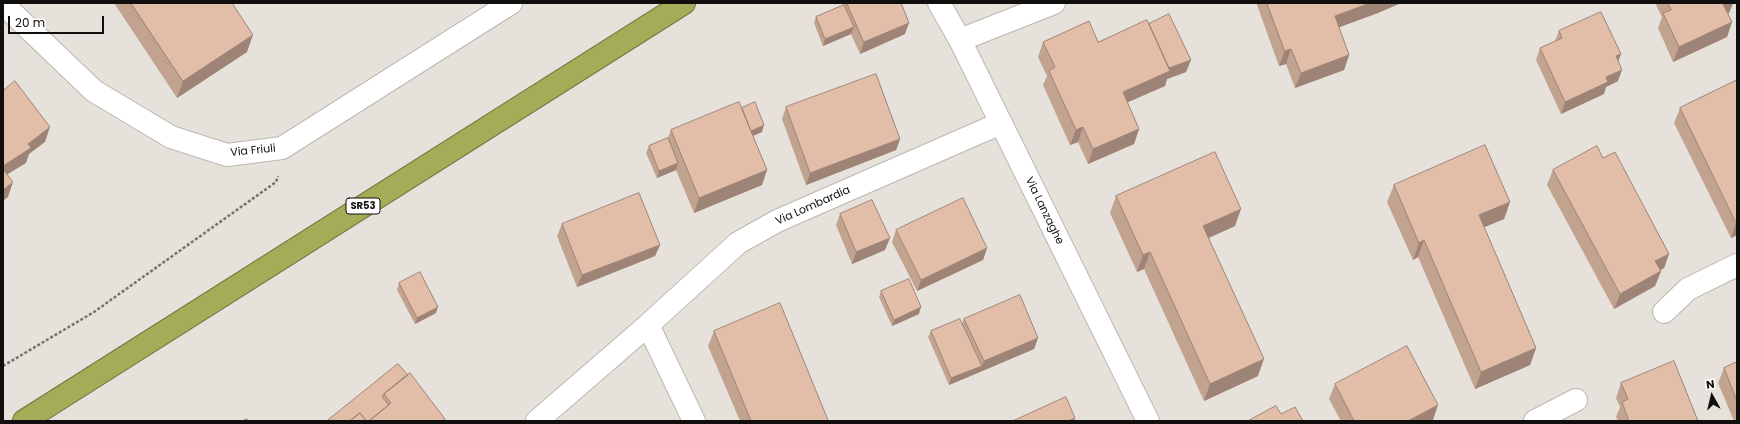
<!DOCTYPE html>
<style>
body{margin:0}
#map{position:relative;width:1740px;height:424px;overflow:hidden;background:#e6e2db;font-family:Poppins,sans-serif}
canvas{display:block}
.frame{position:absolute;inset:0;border:4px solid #100f0d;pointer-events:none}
.north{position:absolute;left:1692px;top:376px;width:40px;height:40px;-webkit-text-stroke:3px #fff;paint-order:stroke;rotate:352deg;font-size:11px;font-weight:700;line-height:16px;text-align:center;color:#100f0d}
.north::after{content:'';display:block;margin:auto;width:14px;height:18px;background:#100f0d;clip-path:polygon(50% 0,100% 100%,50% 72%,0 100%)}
.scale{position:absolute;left:8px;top:16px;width:96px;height:18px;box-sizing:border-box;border:2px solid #100f0d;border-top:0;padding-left:5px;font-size:12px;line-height:14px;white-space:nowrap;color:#100f0d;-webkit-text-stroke:3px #fff;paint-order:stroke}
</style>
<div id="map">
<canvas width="1740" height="424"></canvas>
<div class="frame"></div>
<div class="north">N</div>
<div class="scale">20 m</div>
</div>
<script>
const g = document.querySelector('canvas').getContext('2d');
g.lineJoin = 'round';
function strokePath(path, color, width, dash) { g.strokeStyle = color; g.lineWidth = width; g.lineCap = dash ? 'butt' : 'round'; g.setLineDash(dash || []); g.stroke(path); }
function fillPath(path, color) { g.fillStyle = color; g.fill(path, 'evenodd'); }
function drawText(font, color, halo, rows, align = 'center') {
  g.font = font + ' Poppins,sans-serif'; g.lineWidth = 3; g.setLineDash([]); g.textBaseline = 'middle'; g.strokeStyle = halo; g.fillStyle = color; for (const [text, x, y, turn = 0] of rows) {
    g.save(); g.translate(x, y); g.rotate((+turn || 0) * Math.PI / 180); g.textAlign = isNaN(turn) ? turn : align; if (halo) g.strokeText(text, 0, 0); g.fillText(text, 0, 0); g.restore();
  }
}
const minor = new Path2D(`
 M939,3l21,37 188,381
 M3,4l91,87 77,46 56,18 55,-7 229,-145
 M960,40l94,-37
 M1664,312l24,-23 49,-24
 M648,325l46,96
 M537,421l111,-96 90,-82 39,-22 224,-98
 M1535,421l41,-21`);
const highway = new Path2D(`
 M24,421l660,-418`);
strokePath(minor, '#bbb7b0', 24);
strokePath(highway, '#70763e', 24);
strokePath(new Path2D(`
 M3,366l91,-54 182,-130 2,-6`), '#75726e', 2.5, [3, 2]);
strokePath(minor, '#fff', 22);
strokePath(highway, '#a3ad58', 22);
fillPath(new Path2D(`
 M114,3h118l15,49 -70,46z
 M844,3h57l4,31 -45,20 -9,-20 -28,12 -9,-23 2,-6 28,-12z
 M1257,3h144l-23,10 -39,14 10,28 -5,15 -49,18 -9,-24 -7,2 -22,-61z
 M1655,3h78l-4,10 -1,1 4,8 -5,15 -54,25 -15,-34 4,-11z
 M1149,24l37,48 -19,7 -2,7 -38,16 12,27 -5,15 -46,20 -10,-22 -8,3 -27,-60 4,-9 -9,-19 5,-15h55z
 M1559,31l62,23 -3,7v20l-12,6 -2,7 -43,20 -25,-54 4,-12 15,-7z
 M1737,80v155l-6,3 -57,-115 6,-15z
 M786,107l114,32 -4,11 -90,35 -24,-66z
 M742,108l20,24 -9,4 14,34 -5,15 -68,28 -18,-43 -19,8 -11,-25 3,-7 19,-8 3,-8z
 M1553,170l116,84 -5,14 -4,2 1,1 -6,15 -41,23 -67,-124z
 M1394,185l116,17 -6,17 -20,8 52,121 -6,17 -55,24 -57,-132 -5,3 -26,-58z
 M1116,196l119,30 -26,12 49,138 -54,25 -60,-132 -7,3 -27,-59z
 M840,214l45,36 -33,14 -16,-39z
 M562,224l98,21 -5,11 -78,31 -20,-51z
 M896,230l91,18 -4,12 -66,31 -25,-49z
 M399,283l37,30 -21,11 -18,-34z
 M881,291l38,23 -27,12 -13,-29z
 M964,319l74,19 -4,11 -85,36 -21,-48 3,-6 31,-7z
 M714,331l114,90h-88l-32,-75z
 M1737,362v59h-3l-16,-38 6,-15z
 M398,364l47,57h-118z
 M1621,383l77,38h-80l-2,-4 4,-10 -4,-9z
 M1335,384l98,36 -2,1h-90l-12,-22z`), '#c2a390');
fillPath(new Path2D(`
 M1370,3h31l-23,10 -49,18 6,-15z
 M1725,3h8l-4,10 -11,6 5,-15z
 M1732,22l-5,15 -54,25 6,-15z
 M909,23l-4,11 -45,20 4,-12z
 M854,27l-3,7 -28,12 2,-7z
 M253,35l-6,17 -70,46 6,-17z
 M1291,49l-5,15 -7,2 6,-15z
 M1621,54l-4,11 -1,-9z
 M1349,55l-5,15 -49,18 6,-15z
 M1191,60l-5,12 -19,7 -2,7 -48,21 6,-15 43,-23z
 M1622,70l-4,11 -12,6 -2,7 -43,20 4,-12 41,-25z
 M764,125l-2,7 -19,8 2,-6z
 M50,127l-5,15 -16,12 -3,9 -23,14v-11l25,-22z
 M1083,127l-5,15 -8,3 6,-15z
 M1139,129l-5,15 -46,20 5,-15z
 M900,139l-4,11 -90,35 4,-12z
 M678,163l-2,7 -19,8 2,-7z
 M767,170l-5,15 -68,28 5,-15z
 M13,182l-5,15 -5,4v-11z
 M1510,202l-6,17 -31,13 6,-17z
 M1241,209l-6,17 -38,17 6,-17z
 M1736,223h1v12l-6,3z
 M890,238l-5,12 -33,14 4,-12z
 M1424,240l-6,17 -5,3 6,-17z
 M660,245l-5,11 -78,31 5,-12z
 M987,248l-4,12 -66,31 4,-11z
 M1150,252l-6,17 -7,3 6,-17z
 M1669,254l-5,14 -14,8 5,-15z
 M1661,271l-6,15 -41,23 6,-15z
 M438,307l-2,6 -21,11 2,-6z
 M921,307l-2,7 -27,12 2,-6z
 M1038,338l-4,11 -54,23 4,-11z
 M1536,348l-6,17 -55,24 6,-17z
 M1264,359l-6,17 -54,25 6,-17z
 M982,366l-2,6 -31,13 2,-7z
 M1438,405l-5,15 -2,1h-23z
 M1075,418l-1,3h-6z`), '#9e8476');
const building = new Path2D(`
 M131,3h101l21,32 -70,46z
 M847,3h54l8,20 -45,19z
 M1267,3h103l-35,13 14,39 -48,18 -10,-24 -6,2z
 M1668,3h57l-2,1 9,18 -53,25 -16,-34 8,-3z
 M844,5l10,22 -29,12 -9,-22z
 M1601,12l20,42 -5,2 6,14 -16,7 2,5 -43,20 -25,-54 22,-10 -3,-7z
 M1169,14l22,46 -22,8 -20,-44z
 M1147,20l23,51 -47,21 16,37 -46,20 -10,-22 -7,3 -27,-59 6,-4 -12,-25 46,-21 9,21z
 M876,74l24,65 -90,34 -24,-66z
 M1737,80v143h-1l-56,-115z
 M15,81l35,46 -22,17 3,4 -28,18v-75z
 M739,102l28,68 -68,28 -28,-68z
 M755,102l9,23 -13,6 -9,-23z
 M668,138l10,25 -19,8 -10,-25z
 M1485,145l25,57 -31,13 57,133 -55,24 -57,-132 -5,3 -25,-58z
 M1597,146l6,12 12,-6 54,102 -14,7 6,10 -41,23 -67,-124z
 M1215,152l26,57 -38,17 61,133 -54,25 -60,-132 -7,3 -27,-59z
 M3,169l10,13 -10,8z
 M639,193l21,52 -78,30 -20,-51z
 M963,198l24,50 -66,32 -25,-50z
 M872,200l18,38 -34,14 -16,-38z
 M420,272l18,35 -21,11 -18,-35z
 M909,279l12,28 -27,13 -13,-29z
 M1020,295l18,43 -54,23 -20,-42z
 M780,303l48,117 -3,1h-74l-37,-90z
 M960,319l22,47 -31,12 -20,-47z
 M1407,346l31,59 -30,16h-54l-19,-37z
 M1674,361l24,60h-69l-7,-19 6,-3 -7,-16z
 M1737,362v39l-13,-33z
 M398,364l10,11 -24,19 -2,3 7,8 -20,16h-3l-6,-8 -10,8h-23z
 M410,373l35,46 -3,2h-73l22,-18 -7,-9z
 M1066,397l9,21 -7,3h-55z
 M1276,406l5,8 14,-7 8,14h-55z
 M360,413l6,8h-16z
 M247,419l1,2h-5z`);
fillPath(building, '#e2bda8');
strokePath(building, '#9e8476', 1);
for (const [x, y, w] of [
 [363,206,34]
]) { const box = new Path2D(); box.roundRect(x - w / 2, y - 8, w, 16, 3); g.fillStyle = '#fff'; g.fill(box); strokePath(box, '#100f0d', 1); }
drawText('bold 10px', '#100f0d', null, [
 ["SR53",363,206]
]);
drawText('11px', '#100f0d', '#fff', [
 ["Via Friuli",253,151,-6],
 ["Via Lombardia",813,206,-24],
 ["Via Lanzaghe",1044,211,64]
]);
</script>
